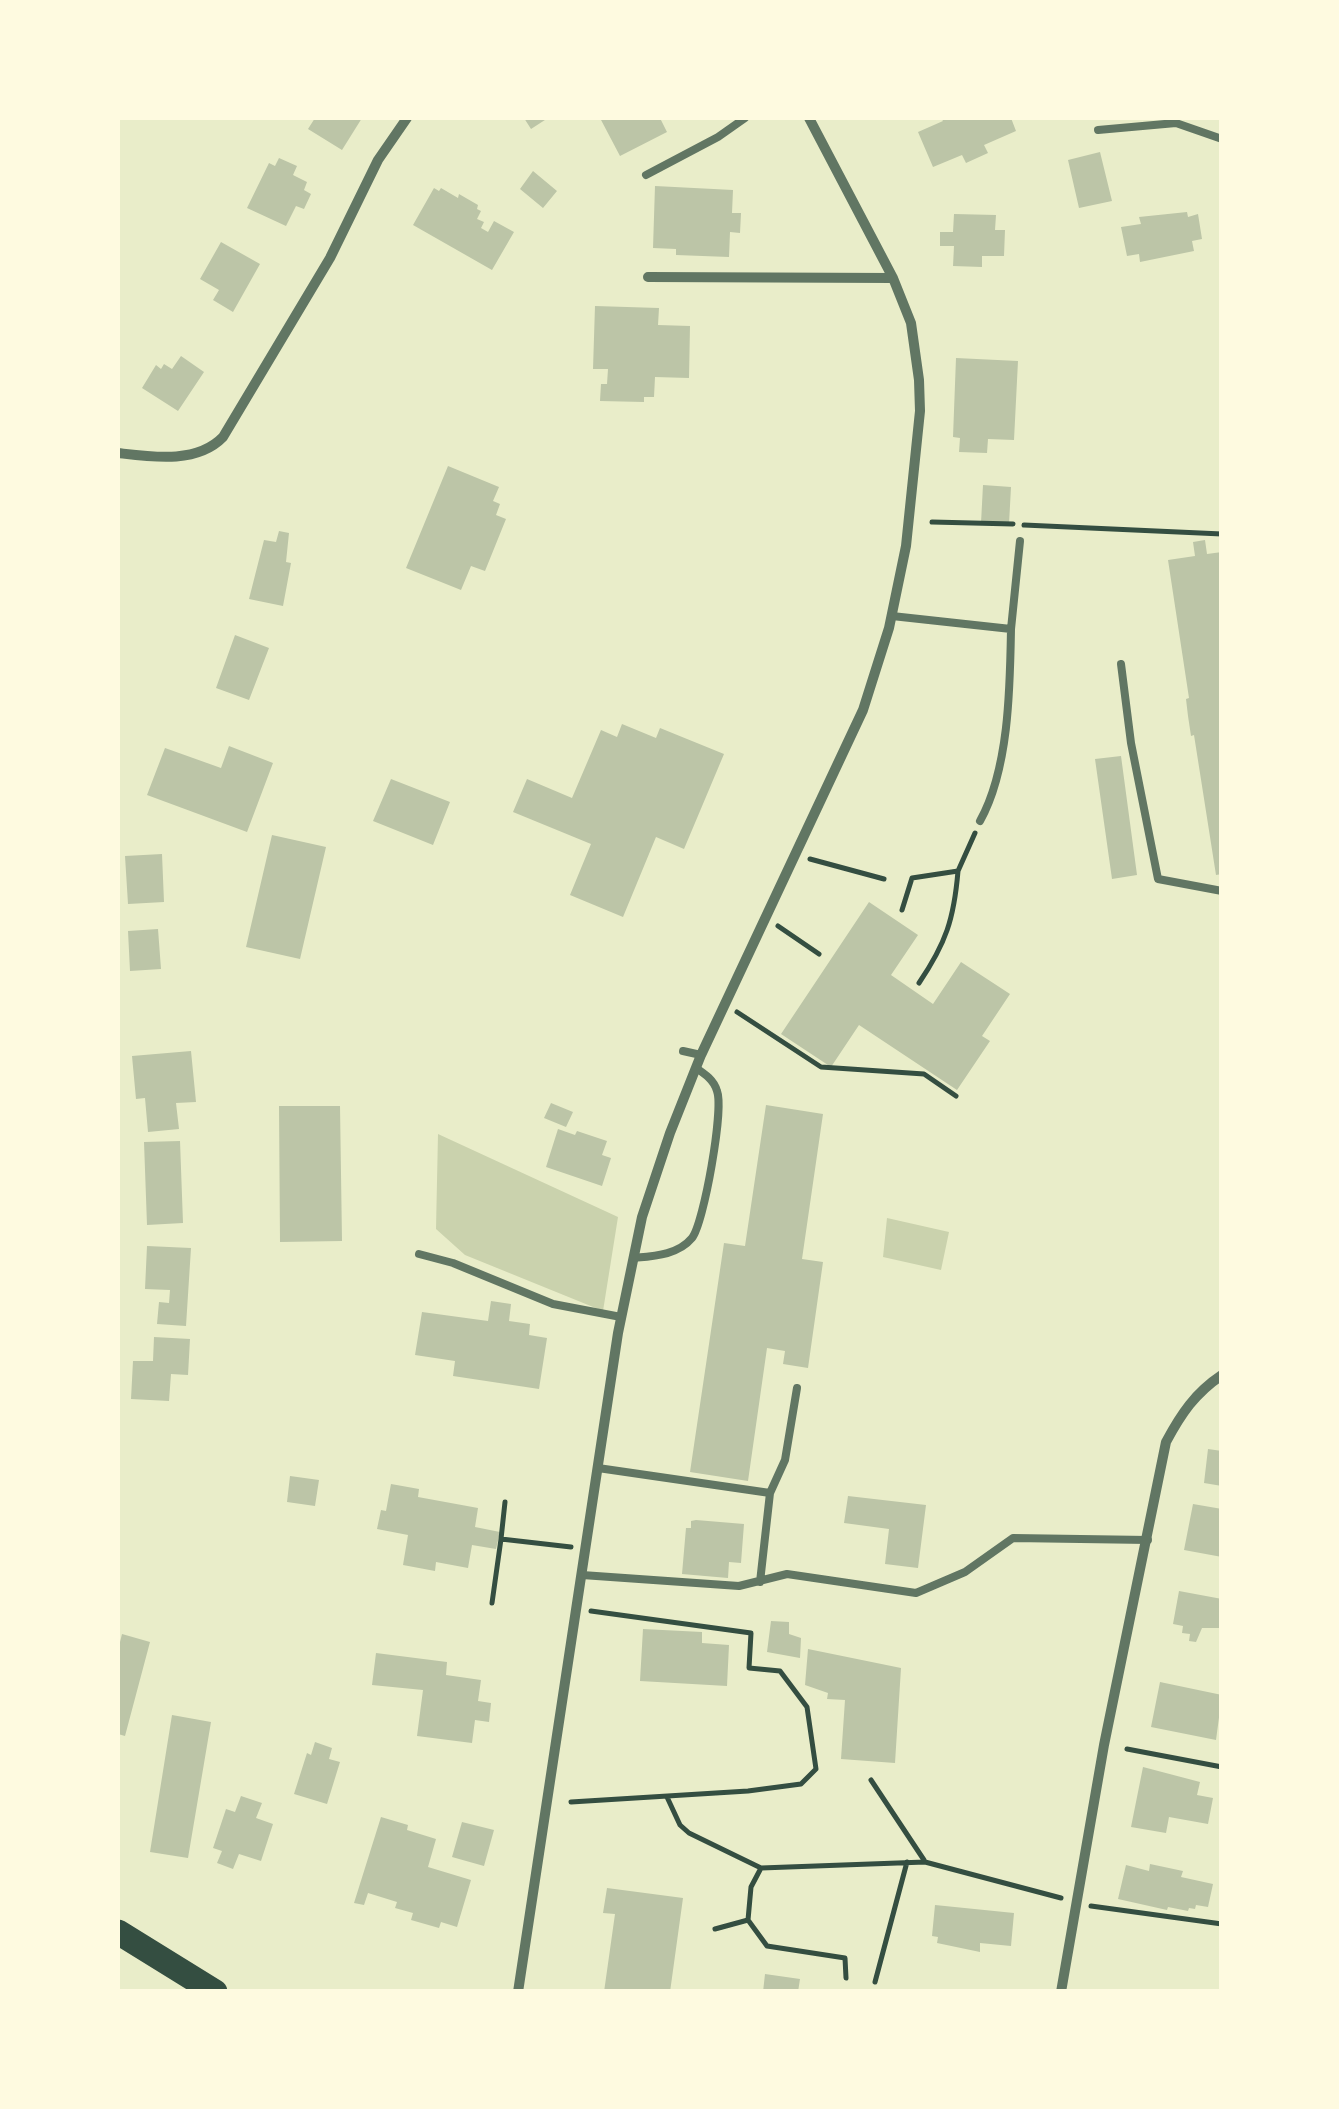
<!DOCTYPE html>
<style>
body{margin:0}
#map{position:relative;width:1339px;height:2109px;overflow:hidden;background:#e9edc9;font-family:Roboto,sans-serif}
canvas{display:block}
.frame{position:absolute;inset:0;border:120px solid #fefae0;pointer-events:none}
</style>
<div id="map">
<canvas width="1339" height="2109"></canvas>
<div class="frame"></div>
</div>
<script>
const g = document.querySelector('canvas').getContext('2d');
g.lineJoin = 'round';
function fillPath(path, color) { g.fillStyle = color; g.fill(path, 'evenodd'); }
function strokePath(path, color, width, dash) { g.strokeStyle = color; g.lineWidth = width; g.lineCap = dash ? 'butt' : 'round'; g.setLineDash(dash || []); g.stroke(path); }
fillPath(new Path2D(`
 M438,1134l180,83 -15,94 -138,-56 -29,-26z
 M887,1218l62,14 -8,38 -58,-13z`), '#cad2ad');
fillPath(new Path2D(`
 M315,118h47l-20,32 -34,-21z
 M524,118h24l-17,11z
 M600,118h60l7,14 -47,24z
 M941,118h70l5,13 -32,14 4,8 -22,10 -4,-8 -29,12 -15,-35 25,-11z
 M1100,152l12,49 -33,7 -11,-48z
 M279,158l18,8 -4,9 14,7 -3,8 7,4 -7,15 -8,-3 -10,20 -39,-18 22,-45 6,3z
 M533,171l24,20 -14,17 -23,-19z
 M655,186l78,4 -1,23h9l-1,20 -10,-1 -1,25 -53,-2v-6l-23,-1z
 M434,188l5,3 2,-3 17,10 1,-4 19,11 -1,4 4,2 -4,8 7,3 -3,6 7,4 6,-11 20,11 -22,38 -79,-45z
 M1187,212l1,5 10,-3 4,25 -10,2 2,10 -54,11 -1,-8 -12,2 -6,-29 20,-3 -2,-7z
 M954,214l42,1 -1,15h10l-1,26h-22v11l-29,-1 1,-20h-14v-14h13z
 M221,242l39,22 -27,48 -20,-12 6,-10 -19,-11z
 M595,306l64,2 -1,17 32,1 -1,52 -34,-1 -1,20h-10v5l-44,-1 1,-17h6l1,-15h-15z
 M181,356l23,16 -26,39 -36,-23 14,-23 5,4 3,-5 8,5z
 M956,358l62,3 -4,79 -26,-1 -1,14 -28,-1 1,-14 -7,-1z
 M448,466l51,21 -6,14 7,3 -4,11 10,4 -21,52 -14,-5 -10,24 -55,-22z
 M983,485l28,2 -2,37 -28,-1z
 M279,531l10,2 -3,29 5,1 -8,43 -34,-7 15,-59 12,2z
 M1205,540l2,14 15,-2v322l-6,1 -22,-140 -3,1 -3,-20 -2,-17 3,-1 -21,-138 27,-4 -2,-14z
 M235,635l34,13 -20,52 -33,-12z
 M622,724l34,14 4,-10 64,26 -40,95 -28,-12 -33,80 -53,-22 21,-51 -78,-32 14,-33 45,19 29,-68 16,7z
 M229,746l44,17 -26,69 -100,-37 18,-47 56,20z
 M1121,756l16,119 -25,4 -17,-120z
 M391,779l59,23 -17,43 -60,-24z
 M272,835l54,12 -26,112 -54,-12z
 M162,854l2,48 -36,2 -3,-48z
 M869,902l49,33 -27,40 42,29 28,-42 49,32 -28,42 8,5 -33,49 -98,-65 -28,42 -50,-33z
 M158,929l3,40 -31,2 -2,-40z
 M191,1051l5,51 -20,1 3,26 -31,3 -3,-34 -9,1 -4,-43z
 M551,1103l22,9 -7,15 -22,-9z
 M766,1105l57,9 -21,145 21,3 -15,106 -25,-4 2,-13 -18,-3 -19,133 -58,-9 34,-229 21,3z
 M279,1106h61l2,135 -62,1z
 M558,1129l17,6 2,-4 30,10 -5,14 9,3 -9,28 -56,-19z
 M180,1141l3,82 -36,2 -3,-83z
 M147,1246l44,2 -5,78 -29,-2 2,-22 10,1 1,-13 -25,-1z
 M491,1301l20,3 -2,17 21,3 -1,11 18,3 -8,51 -86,-13 2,-15 -40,-6 7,-43 66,9z
 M154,1337l36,2 -2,36 -17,-1 -2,27 -38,-2 2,-38h20z
 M1208,1449l14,2v35l-18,-3z
 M290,1476l29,4 -4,26 -28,-4z
 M391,1484l28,5 -1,8 60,11 -3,19 25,5 -4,17 -24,-4 -4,23 -32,-6 -1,9 -32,-6 5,-30 -31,-6 4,-19 5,1z
 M848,1496l78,9 -8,63 -33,-4 4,-35 -45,-6z
 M1193,1504l29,5v48l-38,-7z
 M696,1520l48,4 -3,39 -12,-1 -1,16 -46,-4 4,-46h5v-7z
 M1179,1591l43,8v29h-20l-6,14 -7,-1 1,-7 -8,-1 1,-7 -10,-2z
 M771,1621l18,1v12l12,4 -1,20 -33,-6z
 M643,1629l59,3v11l27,2 -2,41 -87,-5z
 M122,1634l28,8 -25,94 -7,-2v-84z
 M808,1649l93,19 -6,95 -54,-4 4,-59 -18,-1 1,-6 -23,-8z
 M376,1653l71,9 -1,13 35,5 -3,21 13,2 -2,19 -14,-2 -3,23 -55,-7 6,-46 -51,-5z
 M1160,1682l62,13 -6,45 -65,-13z
 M172,1715l39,7 -23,136 -38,-6z
 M315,1742l17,6 -3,11 11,3 -13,42 -33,-10 13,-41 4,2z
 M1143,1767l57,15 -3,13 16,3 -5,26 -39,-7 -3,16 -35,-6z
 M241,1796l21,7 -6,15 17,6 -12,37 -22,-7 -6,15 -16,-6 5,-12 -9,-3 13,-39 9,3z
 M381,1817l27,8 -1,5 29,9 -8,28 43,13 -14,47 -16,-5 -2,6 -28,-8 2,-7 -18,-5 2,-6 -29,-9 -4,12 -10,-2z
 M462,1822l32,8 -10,36 -32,-9z
 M1150,1864l33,7 -2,6 32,7 -5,23 -12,-2 -1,4 -6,-1 -1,3 -20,-4 -1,3 -49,-11 8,-34 23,6z
 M607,1888l76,10 -13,94h-66l11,-78 -12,-1z
 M935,1905l79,8 -3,33 -31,-3v9l-43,-9 1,-6 -6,-1z
 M765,1974l35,5 -2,13h-35z`), '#bcc5a7');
strokePath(new Path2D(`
 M932,522l81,2
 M1024,525l198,9
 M810,859l74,20
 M902,910l10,-32 46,-7 17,-38
 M778,926l41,28
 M919,983c27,-40 35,-64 39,-112
 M737,1012l84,55 103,7 32,22
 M505,1502l-4,37 70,8
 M492,1603l9,-64
 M1127,1749l95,18
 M871,1780l53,80
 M667,1797l13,28 9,8 72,35 164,-6 136,36
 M571,1802l177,-11 53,-7 15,-15 -9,-62 -27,-36 -31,-3 2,-35 -160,-22
 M761,1868l-10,19 -3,33 19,26 78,12 1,20
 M1091,1906l131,18
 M715,1929l33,-9
 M875,1982l32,-120`), '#344e41', 5);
strokePath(new Path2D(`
 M1098,130l78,-7 46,16
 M646,175l72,-38 27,-19
 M892,616l119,13c-1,59 -2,140 -31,192
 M1011,629l9,-88
 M1121,664l10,79 27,136 64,12
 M683,1051l18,4
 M419,1254l34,9 100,41 68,13
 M633,1258c21,-2 45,-3 59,-20 12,-15 32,-129 25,-147 -3,-11 -12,-17 -21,-23
 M598,1468l172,25
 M582,1575l157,11 48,-12 129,19 49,-21 48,-34 135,2
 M760,1582l10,-89 15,-33 12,-72`), '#617663', 8);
strokePath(new Path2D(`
 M648,277l245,1
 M118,453c34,4 79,11 105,-16l107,-179 48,-98 29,-42
 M518,1992l100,-659 24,-116 28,-84 31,-78 162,-345 26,-82 17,-82 14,-135 -1,-31 -8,-57 -18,-45 -84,-160
 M1061,1992l43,-247 62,-303c15,-28 29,-49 56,-67`), '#617663', 10);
strokePath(new Path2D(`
 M118,1932l97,60`), '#344e41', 25);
</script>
